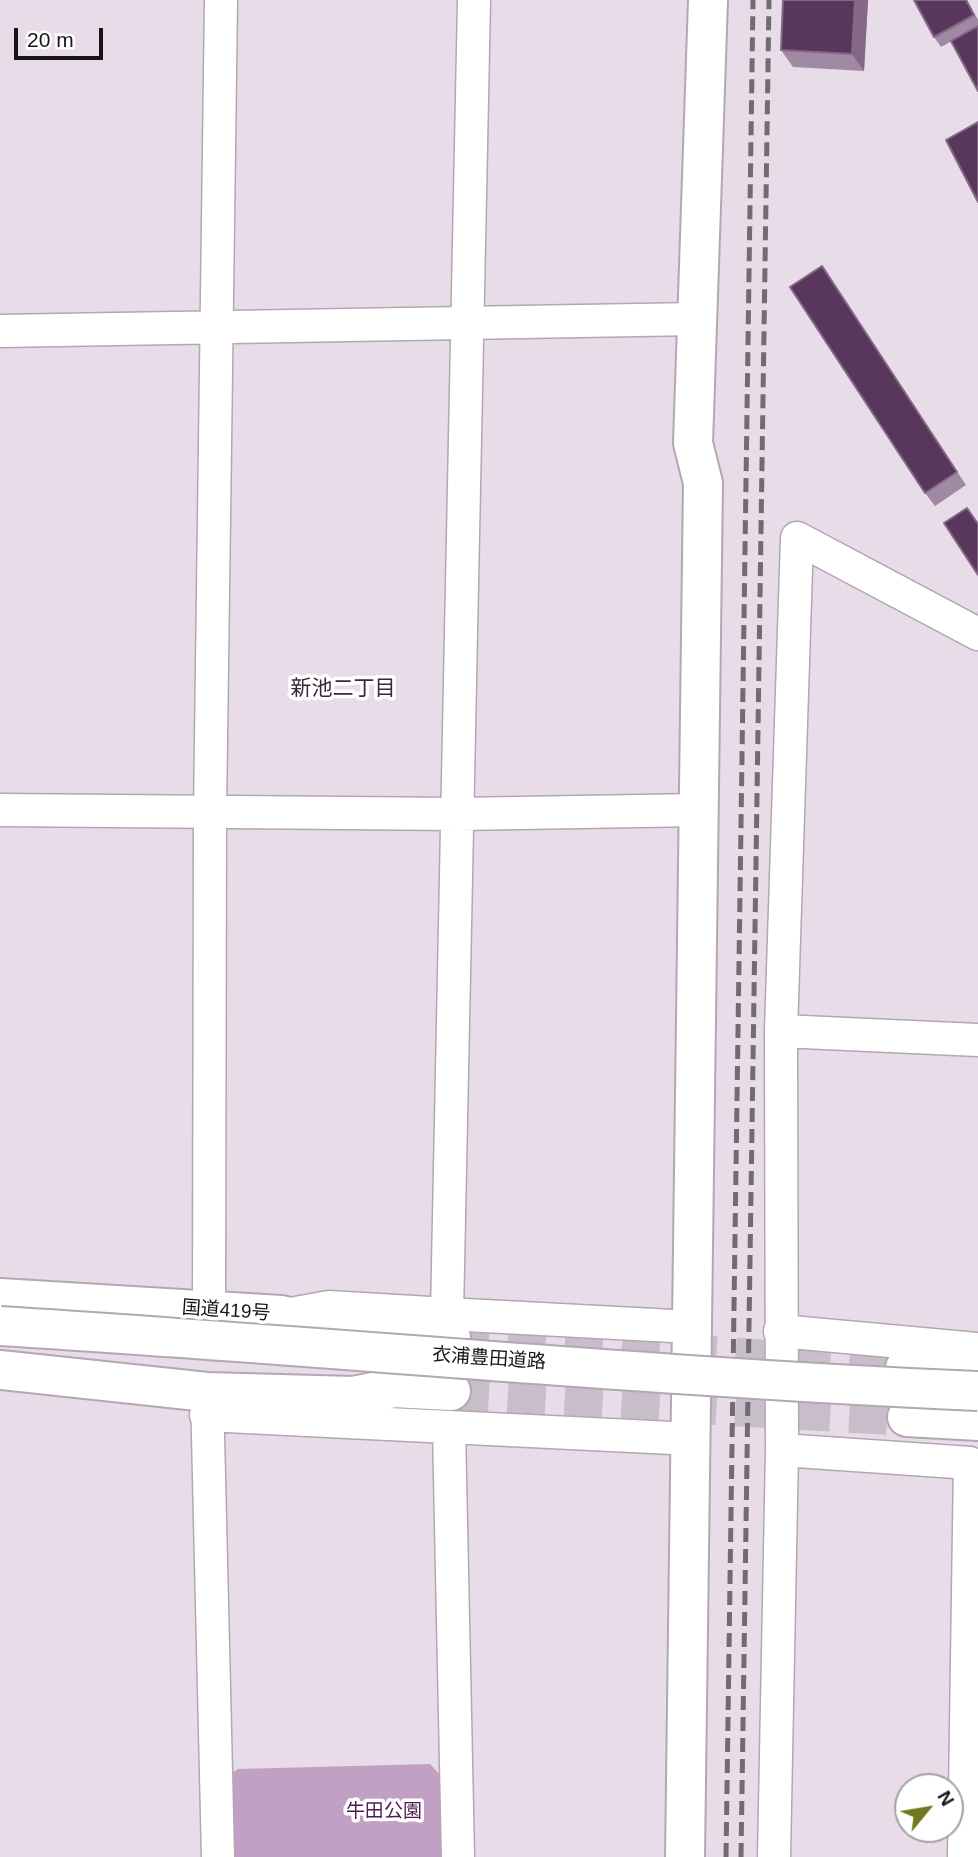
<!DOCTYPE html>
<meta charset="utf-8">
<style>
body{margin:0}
#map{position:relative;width:978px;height:1857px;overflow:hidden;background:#e7dce8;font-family:Arial,sans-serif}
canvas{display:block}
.north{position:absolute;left:894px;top:1773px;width:70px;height:70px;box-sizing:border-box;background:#fff;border:2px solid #a2a1a3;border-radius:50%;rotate:60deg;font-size:19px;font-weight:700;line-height:28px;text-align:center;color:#171318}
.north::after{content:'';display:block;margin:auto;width:24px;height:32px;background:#6f7720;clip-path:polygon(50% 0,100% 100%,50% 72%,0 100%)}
.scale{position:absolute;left:14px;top:28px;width:89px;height:32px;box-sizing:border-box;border:4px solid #171318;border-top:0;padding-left:9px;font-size:21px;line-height:24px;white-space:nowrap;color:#171318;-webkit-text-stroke:5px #fff;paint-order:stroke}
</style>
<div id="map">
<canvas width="978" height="1857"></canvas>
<div class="north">N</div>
<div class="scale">20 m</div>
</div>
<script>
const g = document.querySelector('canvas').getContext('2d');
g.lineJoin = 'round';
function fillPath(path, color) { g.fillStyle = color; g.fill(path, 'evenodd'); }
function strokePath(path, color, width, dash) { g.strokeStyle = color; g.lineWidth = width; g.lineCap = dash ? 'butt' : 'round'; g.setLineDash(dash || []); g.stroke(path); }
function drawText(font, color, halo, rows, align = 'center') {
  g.font = font + ' Arial,"Noto Sans JP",sans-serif'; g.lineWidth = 7; g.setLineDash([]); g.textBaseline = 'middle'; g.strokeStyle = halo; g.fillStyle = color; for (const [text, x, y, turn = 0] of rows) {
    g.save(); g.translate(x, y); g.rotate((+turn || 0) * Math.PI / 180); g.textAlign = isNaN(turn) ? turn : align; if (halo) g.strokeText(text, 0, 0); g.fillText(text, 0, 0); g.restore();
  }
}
fillPath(new Path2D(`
 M430,1764l13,14 3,79h-216l-3,-81 11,-7z`), '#c2a0c4');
strokePath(new Path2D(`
 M451,1338l454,30
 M451,1391l456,26`), '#c8bec9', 38, [38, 19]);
const street = new Path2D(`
 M474,0l-27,1314 245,13
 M0,331l696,-12
 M0,810l459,4 241,-4
 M781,1031l197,9
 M209,1310l1,-497 11,-813
 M296,1313l33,-6 118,7
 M780,1331l198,18
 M207,1393l11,464
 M206,1415l486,24
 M449,1429l9,428
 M782,1450l188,13 -6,394
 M774,1857l8,-407 -1,-419 16,-493 181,96`);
const secondary = new Path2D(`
 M685,1857l18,-1374 -10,-40 15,-443`);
const highway = new Path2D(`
 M0,1298l281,17 73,16 97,7
 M905,1368l73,4
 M0,1370l207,22 146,4 41,-8 57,3
 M907,1417l71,4`);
strokePath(street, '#b2a7b3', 35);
strokePath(secondary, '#b2a7b3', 42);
strokePath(highway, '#b2a7b3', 42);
strokePath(street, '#fff', 32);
strokePath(secondary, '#fff', 38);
strokePath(highway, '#fff', 38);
strokePath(new Path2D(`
 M726,1857l27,-1857
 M741,1857l28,-1857`), '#726b73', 5, [14, 7]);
const highwayBridge = new Path2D(`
 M0,1326c326,20 652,51 978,65`);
strokePath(highwayBridge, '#b2a7b3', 42, []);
strokePath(highwayBridge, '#fff', 38);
fillPath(new Path2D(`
 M868,0l-4,71 -71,-4 -12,-17z
 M967,0l11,20v6l-37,21 -7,-10z
 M822,266l144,219 -31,21 -10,-13z`), '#a089a2');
fillPath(new Path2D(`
 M855,0h13l-4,71 -12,-17z
 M966,0h1l11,21 -4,-6z`), '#846886');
const building = new Path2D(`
 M783,0h72l-3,54 -71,-4z
 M914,0h52l8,15 -40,22z
 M978,26v65l-27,-50z
 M978,122v80l-32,-62z
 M822,266l135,206 -32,21 -135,-206z
 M967,508l11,16v51l-34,-52z`);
fillPath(building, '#59365c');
strokePath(building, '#846886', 2);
drawText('19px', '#171318', '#fff', [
 ["国道419号",226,1311,4],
 ["衣浦豊田道路",489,1359,4]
]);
drawText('19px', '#4d1b52', '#fff', [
 ["牛田公園",384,1812]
]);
drawText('21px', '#342b35', '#fff', [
 ["新池二丁目",343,689]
]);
</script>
